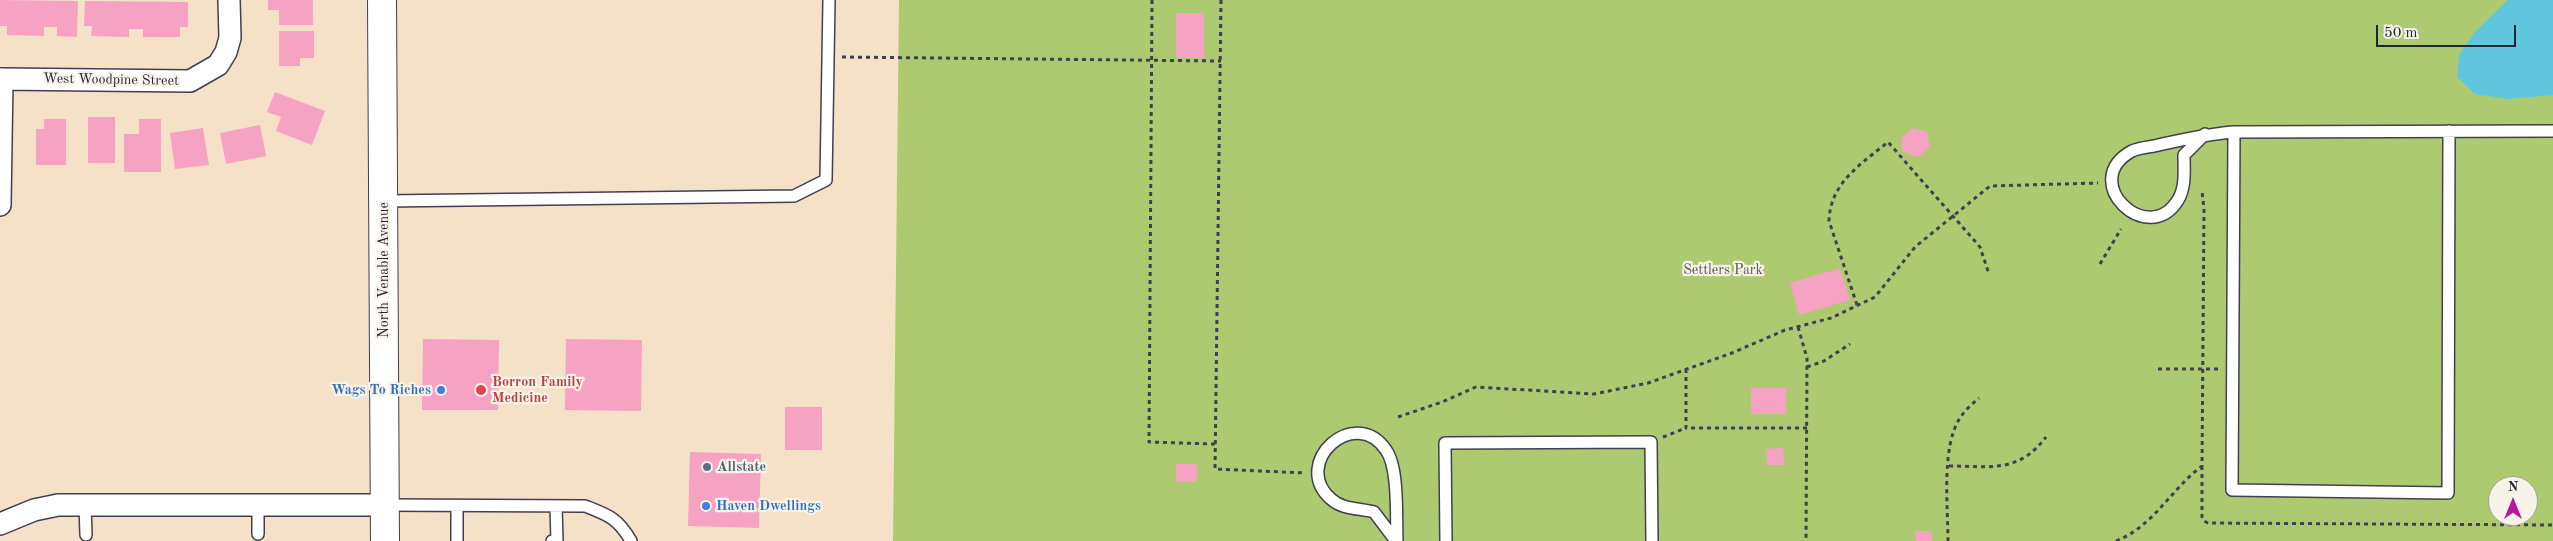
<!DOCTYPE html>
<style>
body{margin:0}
#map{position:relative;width:2553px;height:541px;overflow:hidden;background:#f4e1c7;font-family:"Old Standard TT",serif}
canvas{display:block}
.north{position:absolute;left:2488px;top:476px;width:50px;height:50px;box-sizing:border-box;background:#f7f3e8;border:1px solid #a29fa3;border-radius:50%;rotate:0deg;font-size:14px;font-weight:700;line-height:20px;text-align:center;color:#22223b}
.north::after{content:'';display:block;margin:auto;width:18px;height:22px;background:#b5179e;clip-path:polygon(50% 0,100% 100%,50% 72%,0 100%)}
.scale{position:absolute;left:2376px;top:25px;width:140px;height:22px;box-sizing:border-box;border:2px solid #22223b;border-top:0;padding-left:6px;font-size:15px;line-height:18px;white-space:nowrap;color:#22223b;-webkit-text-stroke:4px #f7f3e8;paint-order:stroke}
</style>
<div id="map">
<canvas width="2553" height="541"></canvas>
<div class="north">N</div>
<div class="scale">50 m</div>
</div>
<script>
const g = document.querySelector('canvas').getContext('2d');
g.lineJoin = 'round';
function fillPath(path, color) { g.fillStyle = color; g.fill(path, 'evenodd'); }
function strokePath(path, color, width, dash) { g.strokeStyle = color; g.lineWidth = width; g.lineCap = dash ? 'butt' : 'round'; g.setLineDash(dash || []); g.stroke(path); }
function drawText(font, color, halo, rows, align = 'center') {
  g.font = font + ' "Old Standard TT",serif'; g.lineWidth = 4.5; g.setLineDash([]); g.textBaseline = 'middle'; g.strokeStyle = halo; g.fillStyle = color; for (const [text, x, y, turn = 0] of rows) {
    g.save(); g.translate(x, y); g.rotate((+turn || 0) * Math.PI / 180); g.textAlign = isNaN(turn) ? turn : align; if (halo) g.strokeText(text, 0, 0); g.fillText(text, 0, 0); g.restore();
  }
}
fillPath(new Path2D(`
 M899,0h1654v541h-1660zM2498,486h30v30h-30z`), '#aeca71');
fillPath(new Path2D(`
 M2508,0h45v95l-45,4 -33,-5 -18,-17 2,-22 15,-22z`), '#61c7de');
fillPath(new Path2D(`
 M0,0l78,1 -1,36 -20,-1v-9h-13v9l-37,-1v-9h-7z
 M268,0h45v25h-34v-15h-11z
 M85,1l103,1v25h-8v10h-37v-8h-14v8l-38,-1 1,-10h-8z
 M1176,13h28v45h-28z
 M279,31h35v27h-14v8h-21z
 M275,92l50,19 -13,34 -36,-14 5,-14 -14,-5z
 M88,117h27v46h-27z
 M44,119h22v46h-30v-36h8z
 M139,119h22v53h-37v-38h15z
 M260,125l6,31 -40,8 -6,-31z
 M203,128l6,37 -34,4 -5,-36z
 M1913,128l14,4 3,15 -12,10 -15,-5 -2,-14z
 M1840,268l10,32 -51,15 -9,-32z
 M423,339l76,1 -1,70h-76z
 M566,339l76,1 -1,71 -76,-1z
 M1751,388h35v26h-35z
 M785,407h37v43h-37z
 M1783,448l1,17h-17l-1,-16z
 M690,452l71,2 -2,74 -71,-2z
 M1176,464h21v18h-21z
 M1915,531h17v10h-16z`), '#f6a2c3');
const service = new Path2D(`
 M2449,131l-1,362 -216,-3 2,-358 319,-1
 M2205,134l-21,21c0,15 2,32 -6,45 -30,49 -101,-19 -46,-49 6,-3 16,-4 22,-5 27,-6 52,-12 80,-14
 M384,201l410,-5 32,-16 3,-180
 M85,504l1,31
 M385,505l200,1c23,9 33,12 46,35
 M258,534v-29
 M457,541v-35
 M552,541h5l-1,-35
 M1396,541l-22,-29c-14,-4 -31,-2 -43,-13 -41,-36 24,-95 55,-49 13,18 10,68 11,91
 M1446,541l-1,-98 206,-1 1,99`);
const minor = new Path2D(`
 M0,79l190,2 28,-16 8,-13 4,-14 -1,-38
 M0,205l2,-126
 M0,524l34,-14 24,-5h327`);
const tertiary = new Path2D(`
 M382,0l3,541`);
strokePath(service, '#423f50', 14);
strokePath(minor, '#423f50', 24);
strokePath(tertiary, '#423f50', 30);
strokePath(new Path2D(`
 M1152,0l-3,442 66,2
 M1221,0l-6,469 90,4
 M842,57l379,4
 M2100,264l21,-35
 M1857,305l-28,-84c1,-38 32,-57 59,-79l92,105 9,27
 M1798,327l9,31 -1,183
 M1807,367l17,-6 26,-17
 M1686,369v59h121
 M2158,369h62
 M1398,417l44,-15 34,-15 118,7 54,-11 84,-30 53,-23 46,-12 44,-21 40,-50 75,-61 108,-3
 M1663,437l23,-9
 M1949,466c41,0 69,8 97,-29
 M2202,466v51l2,4 4,2 345,2
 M1948,541c0,-34 -7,-94 12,-123 5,-8 12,-14 19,-20
 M2116,541c38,-15 55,-52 86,-75l2,-257 -2,-18`), '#423f50', 3, [4, 4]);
strokePath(service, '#fff', 11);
strokePath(minor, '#fff', 21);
strokePath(tertiary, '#fff', 28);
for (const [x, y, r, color] of [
 [441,390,5,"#3f7fe0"],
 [481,390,6,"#e0444e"],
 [707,467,5,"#5c6f8a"],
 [706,506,5,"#3f7fe0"]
]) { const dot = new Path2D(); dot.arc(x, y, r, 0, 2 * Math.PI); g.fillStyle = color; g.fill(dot); strokePath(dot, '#f7f3e8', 2); }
drawText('14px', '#22223b', '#f7f3e8', [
 ["West Woodpine Street",111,80,1],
 ["North Venable Avenue",384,270,-90]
]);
drawText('14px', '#4c544b', '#f7f3e8', [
 ["Settlers Park",1723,270]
]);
drawText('bold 14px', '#be3a42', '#f7f3e8', [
 ["Borron Family",492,382],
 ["Medicine",492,398]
], 'left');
drawText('bold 14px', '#366cbe', '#f7f3e8', [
 ["Wags To Riches",431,390],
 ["Haven Dwellings",716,506,"left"]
], 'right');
drawText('bold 14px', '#4e5e75', '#f7f3e8', [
 ["Allstate",717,467]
], 'left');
</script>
